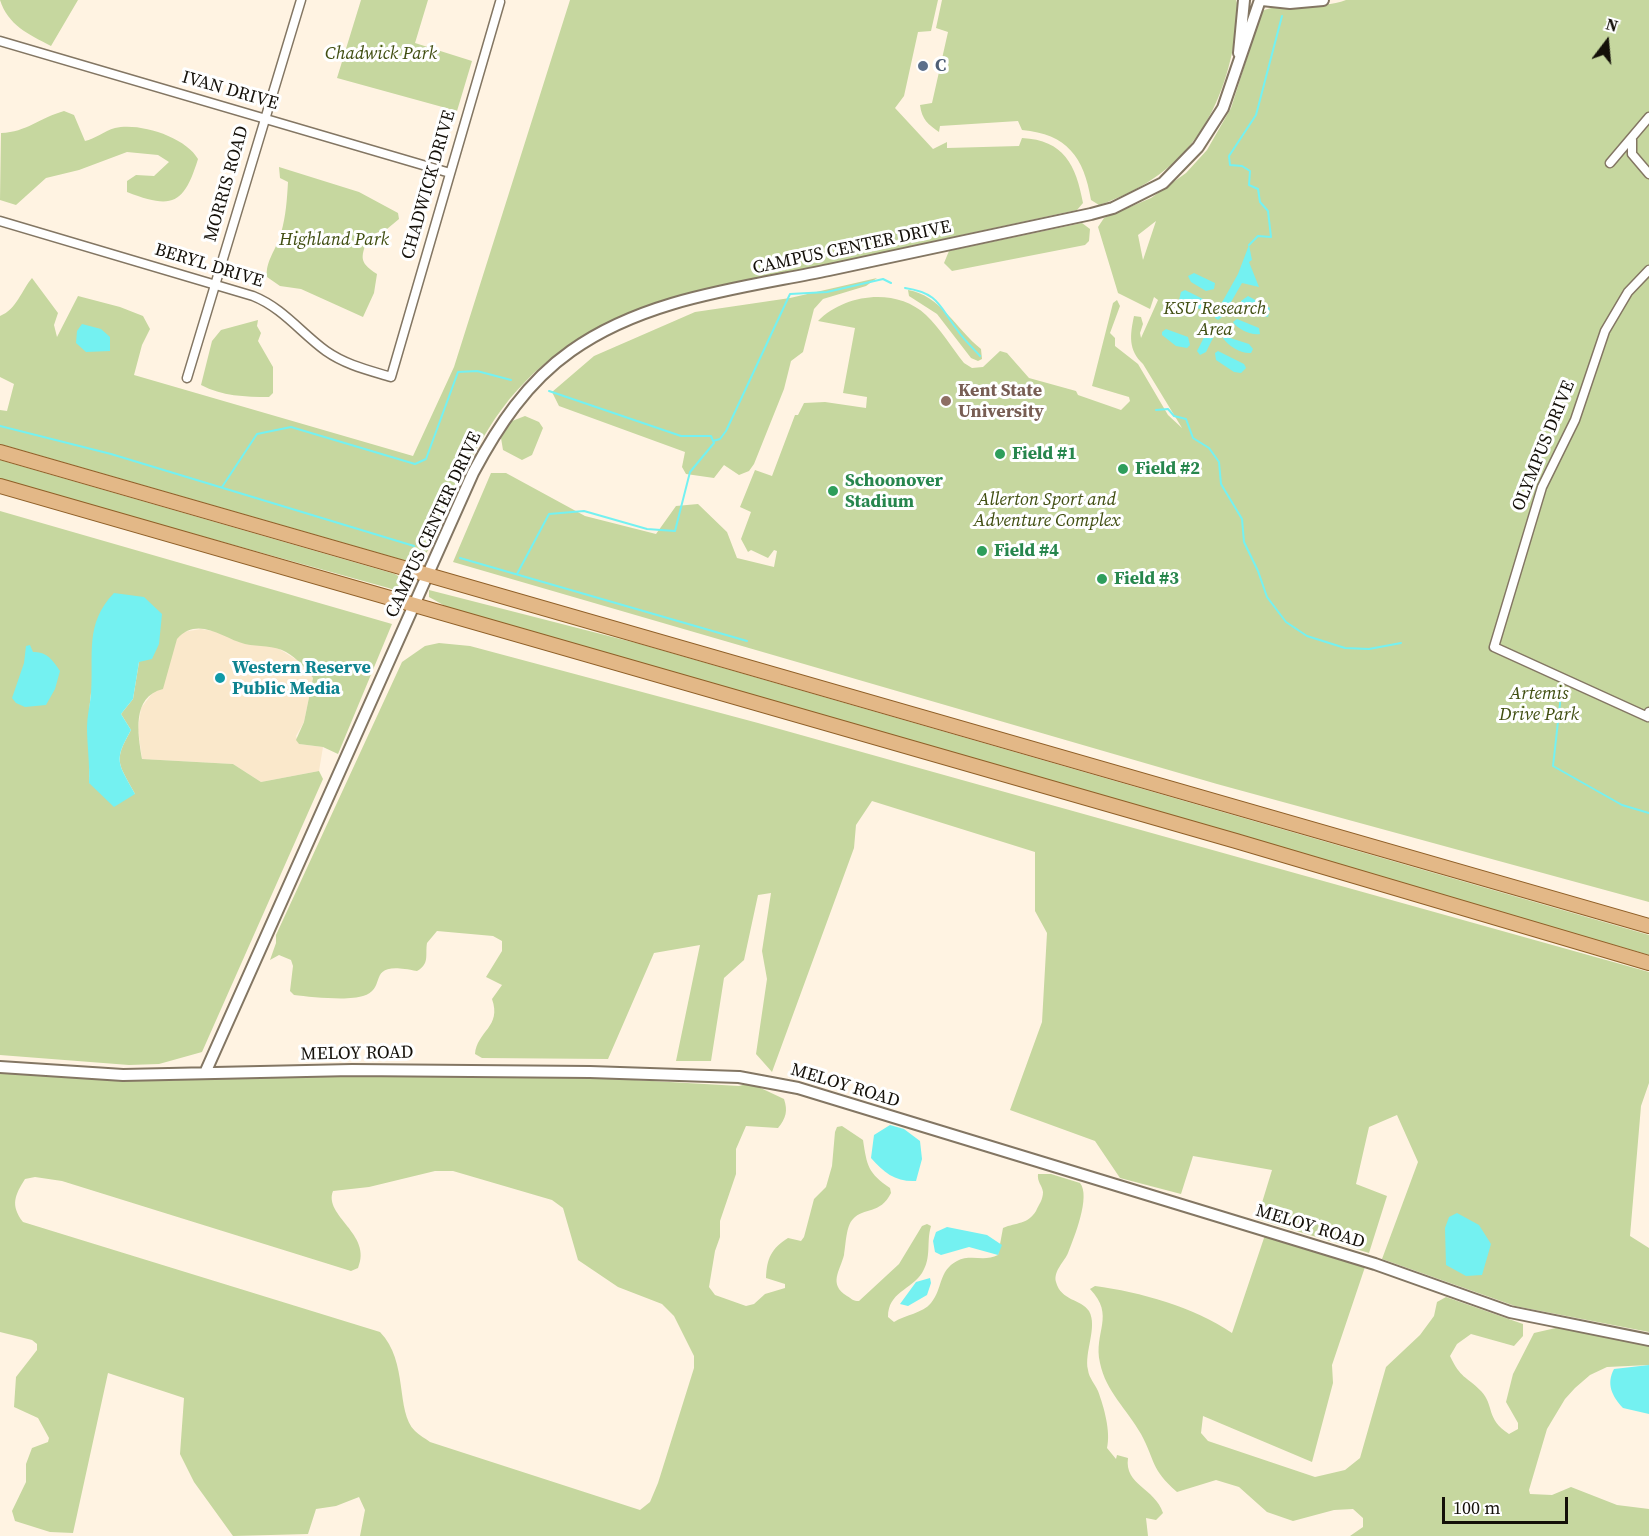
<!DOCTYPE html>
<style>
body{margin:0}
#map{position:relative;width:1649px;height:1536px;overflow:hidden;background:#fff3e2;font-family:"Source Serif 4",serif}
canvas{display:block}
.north{position:absolute;left:1577px;top:12px;width:60px;height:60px;-webkit-text-stroke:4px #fff;paint-order:stroke;rotate:16deg;font-size:16px;font-weight:700;line-height:24px;text-align:center;color:#141009}
.north::after{content:'';display:block;margin:auto;width:21px;height:27px;background:#141009;clip-path:polygon(50% 0,100% 100%,50% 72%,0 100%)}
.scale{position:absolute;left:1442px;top:1497px;width:126px;height:27px;box-sizing:border-box;border:3px solid #141009;border-top:0;padding-left:8px;font-size:18px;line-height:21px;white-space:nowrap;color:#141009;-webkit-text-stroke:4px #fff;paint-order:stroke}
</style>
<div id="map">
<canvas width="1649" height="1536"></canvas>
<div class="north">N</div>
<div class="scale">100 m</div>
</div>
<script>
const g = document.querySelector('canvas').getContext('2d');
g.lineJoin = 'round';
function fillPath(path, color) { g.fillStyle = color; g.fill(path, 'evenodd'); }
function strokePath(path, color, width, dash) { g.strokeStyle = color; g.lineWidth = width; g.lineCap = dash ? 'butt' : 'round'; g.setLineDash(dash || []); g.stroke(path); }
function drawText(font, color, halo, rows, align = 'center') {
  g.font = font + ' "Source Serif 4",serif'; g.lineWidth = 6; g.setLineDash([]); g.textBaseline = 'middle'; g.strokeStyle = halo; g.fillStyle = color; for (const [text, x, y, turn = 0] of rows) {
    g.save(); g.translate(x, y); g.rotate((+turn || 0) * Math.PI / 180); g.textAlign = isNaN(turn) ? turn : align; if (halo) g.strokeText(text, 0, 0); g.fillText(text, 0, 0); g.restore();
  }
}
fillPath(new Path2D(`
 M201,629l23,4 12,8 40,6 21,13 16,18 -9,44 -8,14 3,8 24,3 -4,24 -58,11 -28,-18 -91,-5 -4,-30 3,-21 13,-17 23,-53 6,-6z`), '#fae8cb');
fillPath(new Path2D(`
 M0,0h78l-27,46c-23,-12 -43,-21 -51,-46z
 M361,0h67l-13,43 57,18 -15,50 -120,-33z
 M570,0h368l-7,31 -13,1 -14,64 -9,12 38,41 14,-7v6l72,-2 3,-8c42,2 54,27 61,65l-6,7c-79,17 -157,34 -235,51 -110,23 -233,36 -316,120 -46,45 -70,112 -97,168l-5,7 -14,6 -410,-118v-34l7,1 7,-27 -14,-7v-61c17,-7 21,-25 32,-38l26,35 -4,12 3,12 21,-41 42,11 23,9 7,13 -8,16 -8,30 279,81 41,-89z
 M942,0h294l3,9c-10,95 -45,164 -140,196l-8,-5c-7,-43 -24,-66 -69,-70l-4,-9 -78,5 -1,6c-11,-8 -17,-12 -19,-27l12,-2 16,-71 -12,-4z
 M1346,0h303v902l-432,-118 -764,-222 38,-89h15l79,43 71,18 20,-28 22,-2 29,28 10,26 37,9 3,-16 -3,-1 -6,8 -17,-8 -3,2 -7,-13 10,-27 -11,-5 15,-37 17,6 23,-61h3l6,-12 21,-1 41,6 1,-11 -24,-4 12,-65 -37,-7c27,-27 78,-34 108,-6 14,13 26,33 38,48l8,5 11,-1 17,-16 7,2 22,25 47,13 2,4 43,15 9,-9 -1,-4 -37,-11 21,-83 4,-3 3,6 -10,27 5,5v8l23,18 30,51 14,13 -39,-64c-15,-14 -13,-29 -9,-48l7,1 2,7 -3,9 1,5 17,-38 -4,-3 -4,12 -32,-16 -20,-66 6,-9 47,-20 35,-25 21,-23 24,-42 31,-97c20,-9 58,-1 84,-11zM1156,221l-13,39 -5,-25z
 M64,111l10,4 11,26c10,-2 19,-10 30,-13 24,-6 71,9 83,31 -14,45 -25,51 -71,33v-11l9,-6 18,1 15,-14 -11,-7 -31,-3 -48,18 -33,8 -30,27 -16,-5 1,-67c26,-1 38,-15 63,-22z
 M279,167l80,25 39,21 1,6 -12,10 -19,7c-6,21 -11,25 9,38l-3,19 -11,24 -62,-28 -21,-3 -13,-9c-2,-16 10,-28 14,-44 5,-17 6,-34 7,-51l-8,-4z
 M1082,223l8,6 -1,12 -4,4 -133,26 -8,-8 5,-12z
 M877,278l-11,8 -43,13 -9,10 -11,43 -12,9 -7,28 -30,75 -5,7 -10,4 -15,-10 -10,13 -28,-4 -4,-7 3,-15 -126,-46 -7,-14 42,-36 101,-44 95,-14z
 M908,290c32,5 48,39 73,59l1,10 -4,2 -7,-3 -34,-44 -28,-18z
 M258,320l-1,6 4,7 -3,8 15,26v26l-4,4c-24,0 -47,-1 -68,-12l11,-44 9,-11z
 M525,416l14,6 4,6 -11,27 -10,5 -19,-10 -2,-12 11,-17z
 M0,460l395,114 15,10v6l-18,-1 -392,-109z
 M0,511l392,113 -54,130 -15,-7 -24,-3 -3,-4 8,-18 9,-44c-8,-10 -16,-20 -27,-26 -12,-7 -27,-5 -41,-8 -21,-5 -47,-29 -68,-5l-14,50c-32,8 -25,45 -21,70l91,5 28,18 58,-11 4,8 -121,273 -43,12 -30,1 -129,-10zM159,644l-20,18 -6,37 -12,15 10,16c-18,32 -13,32 4,64l-46,-11c1,-31 -2,-60 2,-90z
 M429,590l211,54 1009,291v20l-1195,-344 -25,-14z
 M439,643l31,3 288,77 891,249v111l-8,23 -11,130 19,12v84l-134,-26 -133,-47 36,-97 -21,-47 -28,12 -13,57 31,12 -18,57 -112,-34 15,-49 -79,-14 -12,38 -61,-16 -25,-37 -85,-31 32,-88 5,-89 -12,-22v-59l-163,-51 -16,24 -2,23 -82,224 -16,-18 11,-75 -5,-28 9,-58 -13,2 -14,65 -20,18 -13,83h-35l24,-116 -46,8 -46,106 -126,-1 -7,-4c2,-23 27,-27 17,-55l10,-14 -16,-8 16,-26v-10l-9,-5 -56,-5 -10,12c-2,12 3,21 -10,28 -55,-12 -27,17 -54,25 -14,5 -53,1 -69,-1l-4,-4 3,-25 -2,-6 -12,-5 -9,5 6,-17v-8l126,-273 23,-16z
 M0,1072l154,9 180,-7 231,2 174,10 11,-3 34,16c4,12 2,19 -6,29l-32,-2 -10,23v25l-16,47v16l-5,14 -6,36 6,8 31,11 8,-2 11,-10 20,-6v-4l-19,-6c1,-20 5,-29 22,-40l13,3 3,-4 10,-38 12,-12 6,-21 3,-34 2,-5 5,-1 21,14c4,26 5,33 27,48l1,5c-11,22 -27,14 -38,26 -7,7 -7,25 -9,36 -4,16 -16,29 3,41 5,3 6,5 12,5l40,-37 23,-38 5,-2 4,2c-5,17 1,31 -9,47 -11,17 -34,19 -34,44l6,5c11,-7 29,-9 37,-19 12,-14 7,-32 26,-42 13,-7 28,1 41,-6l5,-27c14,-6 24,-3 33,-17 3,-7 7,-11 7,-19 -1,-7 -6,-10 -5,-18h13l29,9c11,13 -6,55 -12,70 -3,8 -15,18 -12,29 5,19 25,17 33,29 9,16 -5,41 -1,59 1,8 7,14 10,21 6,16 13,41 9,57l9,11 1,-4 11,3c-4,27 27,30 35,55l-7,7 -10,-2 2,18h-788l5,-26 -6,-13 -23,9 -20,3 -8,25 -75,2 -39,-54 -14,-28 4,-56 -76,-25 -35,160 -23,-1 -35,-11 -3,-10 14,-29v-18l6,-16 16,-6 1,-4 -11,-20 -24,-11 2,-30 21,-27v-6l-5,-4 -32,-8zM435,1171h18l99,29 11,8 15,52 40,27 44,17 12,12 20,40v12l-36,115 -8,19 -10,8 -210,-68c-4,-3 -11,-7 -15,-11 -20,-20 -6,-69 -35,-99l-357,-110c-13,-17 -8,-27 2,-43l10,-2 27,4 289,90 7,-3c15,-34 -35,-52 -25,-77l36,-4z
 M1265,1235l100,32 -33,98 1,18 -21,79 -109,-46 -2,17 7,8 107,36 30,-7 15,-12 26,-91 34,-32 14,-19 3,-14 9,-5 77,27v12l-9,10 -43,-12 -14,10 -7,12c11,23 15,19 31,35 14,15 4,27 28,43l9,-5v-6l-12,-21 7,-28 21,-41 26,-6 89,17v21l-42,2 -17,8 -15,13 -10,11 -18,30 -18,61 1,4 22,1 19,-8 46,18 32,4v27h-299l13,-9v-9l-10,-9 -19,1 -41,11 -26,-9 -28,-25 -23,-7 -39,12c-27,-24 -21,-30 -36,-58 -14,-25 -35,-42 -41,-71 -7,-31 16,-47 -10,-74l5,-3c45,6 99,21 137,47z`), '#c6d79f');
fillPath(new Path2D(`
 M1249,245l3,15 -3,2 10,25 -17,-4 -19,33 -5,4 -3,-2 1,-5 22,-39z
 M1194,273l21,10 -1,6 -8,2 -15,-9 -3,-6z
 M1185,290l22,11 -1,8 -4,1 -23,-10 2,-8z
 M1248,296l22,12 -2,9 -17,-4 -10,-6v-6z
 M1237,319l22,9 1,6c-8,2 -23,-5 -27,-12z
 M82,324l19,5 9,8v14l-24,1 -10,-9 1,-12z
 M1210,326l7,4 -11,22 -6,3 -3,-4z
 M1166,329l22,8 2,8 -3,3 -11,-2 -14,-11v-3z
 M1224,336l25,8 4,5 -2,4c-10,1 -23,-7 -28,-15z
 M1218,351l26,13 2,4 -5,5 -7,-1 -18,-12 -1,-7z
 M114,593l30,4 18,17 -3,30 -7,15 -13,3 -6,37 -12,15 10,16c-18,32 -13,32 4,64l-21,13 -25,-24c1,-19 -2,-38 -2,-56 0,-11 3,-22 4,-33 3,-39 -7,-70 23,-101z
 M30,645l3,7c13,-1 20,8 27,19l-5,18 -9,16 -21,2 -9,-4 -4,-5 12,-35 2,-17z
 M890,1125l14,4 16,12 2,18 -6,22c-20,1 -32,-8 -45,-23l3,-23z
 M1457,1213l22,12 12,19 -9,31 -16,1 -20,-11 -1,-37 4,-11z
 M947,1227l40,8 15,10 -4,10 -29,-8 -28,8 -6,-3 -2,-11 3,-9z
 M930,1278l1,5 -4,12 -19,11 -8,-2 16,-22z
 M1649,1365v49l-26,-6c-11,-12 -17,-24 -9,-39z`), '#74f1f1');
strokePath(new Path2D(`
 M1249,245l9,-9 13,1 -3,-26 -8,-9 -2,-13 -9,-4 1,-14 -8,-5 -12,-1 -1,-9 27,-41 26,-99
 M905,288c34,5 34,18 53,43 6,9 15,17 22,25
 M1156,410l12,-1 6,7 12,3 7,19 16,10 10,14 2,22 21,35 2,23 14,29 9,26 19,25 21,14 38,12 24,1 32,-6
 M0,426l111,28 303,92
 M713,441l7,-2 6,-8 64,-137 37,-2 56,-13 8,4
 M222,487l35,-53 34,-7 124,37 11,-5 32,-87 19,-1 34,9
 M460,558l287,83
 M517,574l32,-60 35,-3 63,18 28,2 15,-59 24,-29 -3,-7h-30l-132,-45
 M1557,695l3,1v8l-7,62 69,39 27,8`), '#74f1f1', 2);
const minor = new Path2D(`
 M0,41l450,132
 M1632,140v14l17,20
 M1610,163l39,-46
 M0,221l253,75c30,12 48,37 73,55 20,14 42,19 65,26l109,-375
 M1649,270l-21,22 -23,39 -30,89 -33,67 -48,160 154,70 1,-5
 M187,378l114,-378`);
const tertiary = new Path2D(`
 M1262,0l28,3 33,-3
 M1239,53l5,-53
 M0,1067l123,8 229,-5 238,2 149,5 59,11 577,176 135,48 139,28
 M205,1073l268,-600c25,-47 54,-91 98,-122 74,-53 171,-63 258,-81 87,-19 174,-38 262,-56l22,-6 50,-25 35,-36 25,-39 37,-108`);
const primary = new Path2D(`
 M0,452l1649,474
 M0,486l1236,355 413,122`);
strokePath(minor, '#837663', 11);
strokePath(tertiary, '#837663', 14);
strokePath(primary, '#8f5f27', 16);
strokePath(minor, '#fff', 8);
strokePath(tertiary, '#fff', 10);
strokePath(primary, '#e3b887', 14);
for (const [x, y, r, color] of [
 [923,66,6,"#5c6f8a"],
 [946,401,6,"#8d6e63"],
 [1000,454,6,"#2e9e5b"],
 [1123,469,6,"#2e9e5b"],
 [833,491,6,"#2e9e5b"],
 [982,551,6,"#2e9e5b"],
 [1102,579,6,"#2e9e5b"],
 [220,678,6,"#0f9aa8"]
]) { const dot = new Path2D(); dot.arc(x, y, r, 0, 2 * Math.PI); g.fillStyle = color; g.fill(dot); strokePath(dot, '#fff', 2); }
drawText('italic 18px', '#404e11', '#fff', [
 ["Chadwick Park",381,54],
 ["Highland Park",334,240],
 ["KSU Research",1215,309],
 ["Area",1215,330],
 ["Allerton Sport and",1047,500],
 ["Adventure Complex",1047,521],
 ["Artemis",1539,694],
 ["Drive Park",1539,715]
]);
drawText('bold 18px', '#4e5e75', '#fff', [
 ["C",935,66]
], 'left');
drawText('18px', '#141009', '#fff', [
 ["IVAN DRIVE",230,91,16],
 ["MORRIS ROAD",227,184,-74],
 ["CHADWICK DRIVE",429,185,-74],
 ["CAMPUS CENTER DRIVE",852,248,-12],
 ["BERYL DRIVE",209,266,17],
 ["OLYMPUS DRIVE",1544,446,-68],
 ["CAMPUS CENTER DRIVE",434,525,-65],
 ["MELOY ROAD",357,1054,-1],
 ["MELOY ROAD",845,1086,17],
 ["MELOY ROAD",1310,1227,17]
]);
drawText('bold 18px', '#785e54', '#fff', [
 ["Kent State",958,391],
 ["University",958,412]
], 'left');
drawText('bold 18px', '#27864d', '#fff', [
 ["Field #1",1012,454],
 ["Field #2",1135,469],
 ["Schoonover",845,481],
 ["Stadium",845,502],
 ["Field #4",994,551],
 ["Field #3",1114,579]
], 'left');
drawText('bold 18px', '#0d838f', '#fff', [
 ["Western Reserve",232,668],
 ["Public Media",232,689]
], 'left');
</script>
